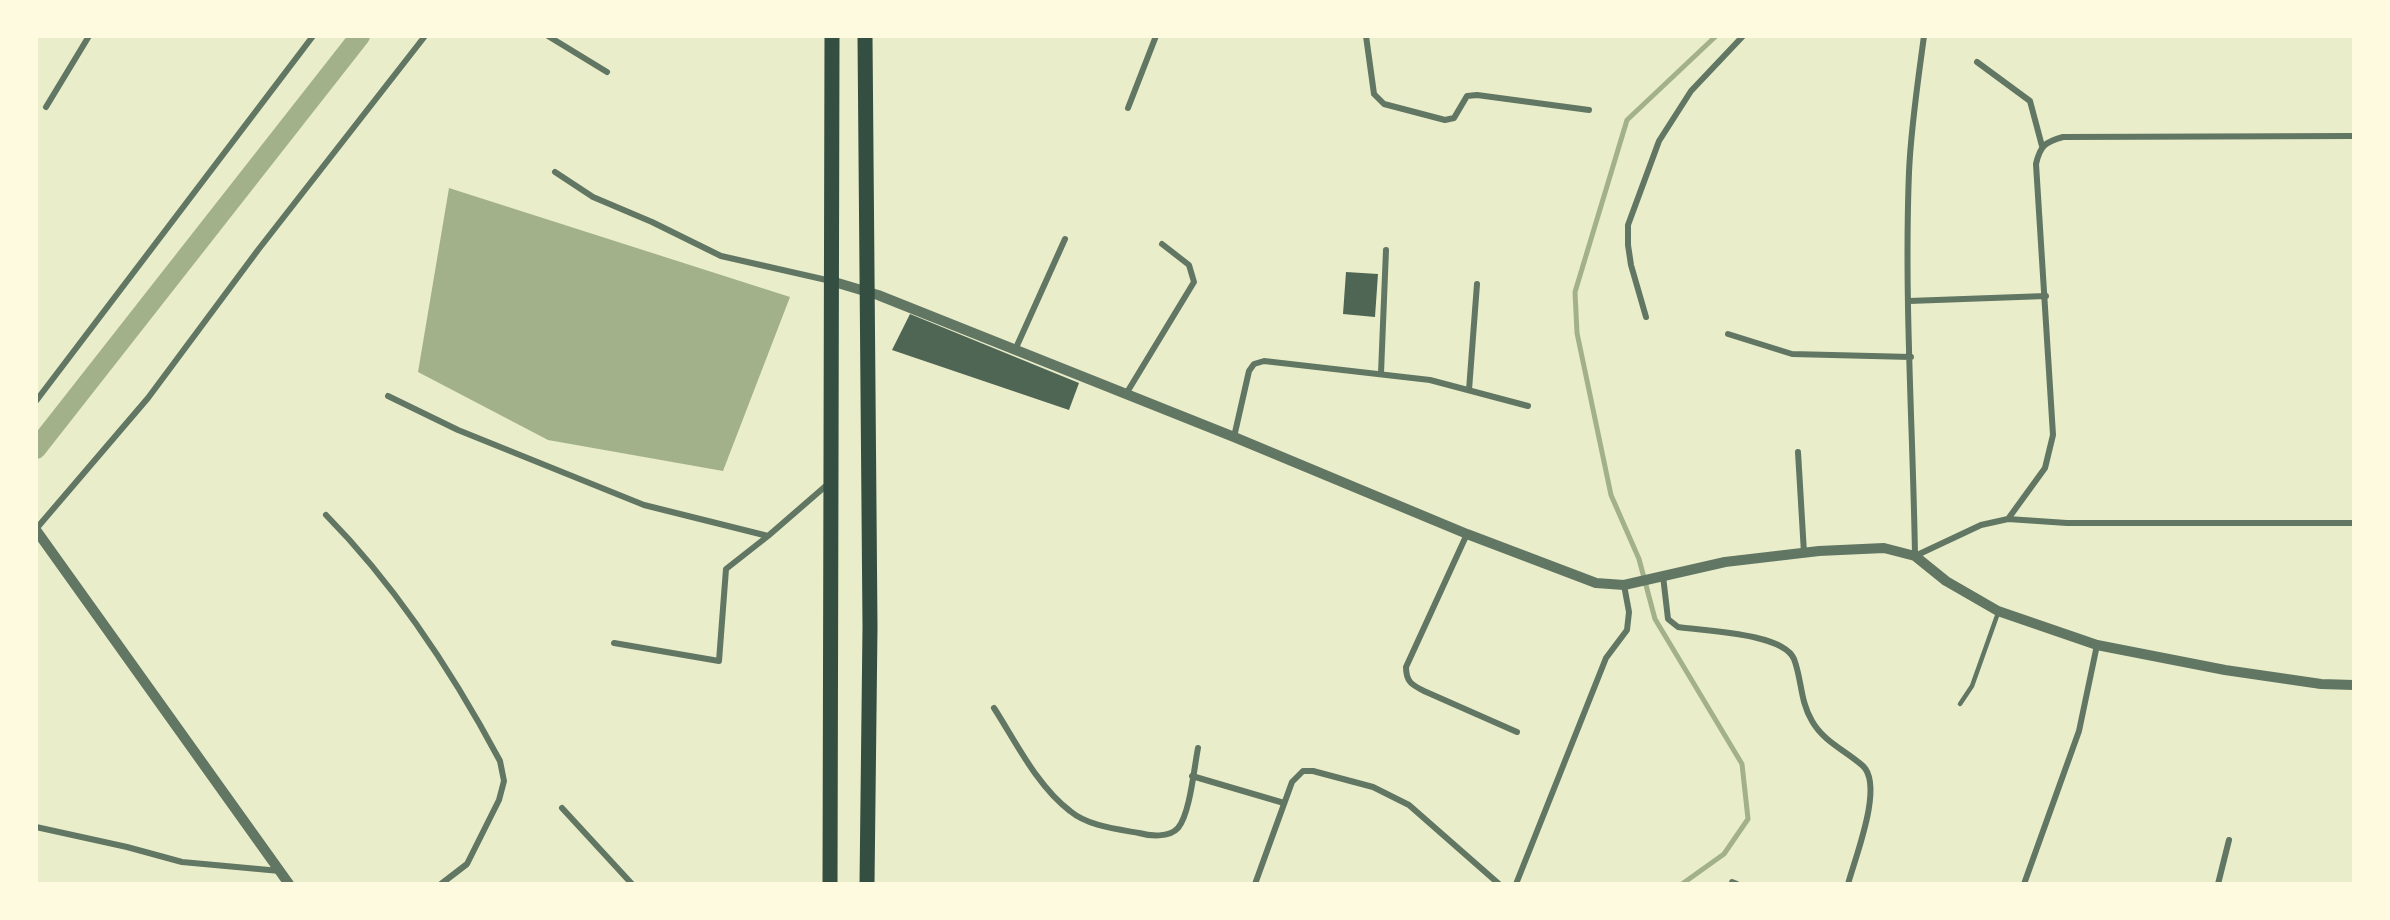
<!DOCTYPE html>
<style>
body{margin:0}
#map{position:relative;width:2390px;height:920px;overflow:hidden;background:#e9edc9;font-family:"Public Sans",sans-serif}
canvas{display:block}
.frame{position:absolute;inset:0;border:38px solid #fefae0;pointer-events:none}
</style>
<div id="map">
<canvas width="2390" height="920"></canvas>
<div class="frame"></div>
</div>
<script>
const g = document.querySelector('canvas').getContext('2d');
g.lineJoin = 'round';
function fillPath(path, color) { g.fillStyle = color; g.fill(path, 'evenodd'); }
function strokePath(path, color, width, dash) { g.strokeStyle = color; g.lineWidth = width; g.lineCap = dash ? 'butt' : 'round'; g.setLineDash(dash || []); g.stroke(path); }
fillPath(new Path2D(`
 M449,188l341,109 -67,174 -175,-31 -130,-68z`), '#a3b18a');
strokePath(new Path2D(`
 M1682,884l42,-30 24,-35 -6,-55 -87,-145 -16,-60 -28,-64 -34,-162 -2,-41 52,-172 89,-84`), '#a3b18a', 5);
strokePath(new Path2D(`
 M36,449l324,-413`), '#a3b18a', 20);
fillPath(new Path2D(`
 M1346,272l32,2 -3,43 -32,-3z
 M910,314l169,69 -10,27 -177,-60z`), '#4f6655');
strokePath(new Path2D(`
 M1960,704l12,-18 26,-73`), '#617663', 4.5);
strokePath(new Path2D(`
 M548,36l59,36
 M1366,36l8,58 10,10 61,16 9,-2 13,-22 10,-1 112,15
 M1924,36c-6,45 -13,90 -15,136 -5,128 4,256 6,384l66,-31 27,-6 59,4h287
 M1977,62l53,39 12,45
 M46,107l43,-71
 M1128,108l28,-72
 M555,172l38,25 59,25 69,34 110,25
 M1909,301l137,-5
 M1646,317l-15,-52 -3,-20v-20l31,-84 32,-50 52,-55
 M1728,334l64,20 119,3
 M1015,350l50,-111
 M1381,373l5,-123
 M1469,390l8,-106
 M1126,394l68,-112 -5,-17 -27,-21
 M388,396l70,34 186,75 124,31 60,-52
 M36,401l277,-365
 M1234,437l15,-66 5,-7 10,-3 166,19 98,26
 M1798,452l6,101
 M326,515c70,71 127,158 174,246l4,20 -5,19 -32,64 -26,20
 M2008,519l37,-51 8,-33 -17,-271c4,-18 9,-22 27,-27l291,-1
 M36,529l112,-131 110,-148 167,-214
 M1467,534l-61,133c0,15 6,18 18,24l93,41
 M1663,576l5,43 10,8c26,4 105,6 116,32 8,21 6,42 18,62 12,21 33,29 51,45 21,20 -8,92 -15,118
 M614,643l105,18 7,-92 42,-33
 M994,708c22,34 43,78 76,103 18,15 46,18 69,22 11,3 30,5 39,-5 12,-14 16,-60 20,-80
 M1192,776l92,27
 M562,808l70,76
 M36,827l91,20 55,15 98,9
 M1732,882l5,2
 M1255,884l37,-102 11,-11h10l60,16 36,18 90,79
 M1516,884l90,-226 21,-28 2,-18 -5,-27
 M2024,884l55,-153 18,-86
 M2218,884l11,-44`), '#617663', 6);
strokePath(new Path2D(`
 M831,281l47,14 356,142 233,97 129,49 28,2 101,-23 94,-11 65,-3 31,8 31,25 52,30 99,34 128,25 96,14 33,1
 M36,530l253,354`), '#617663', 10);
strokePath(new Path2D(`
 M865,36l5,591 -3,257
 M830,884l2,-848`), '#344e41', 15);
</script>
